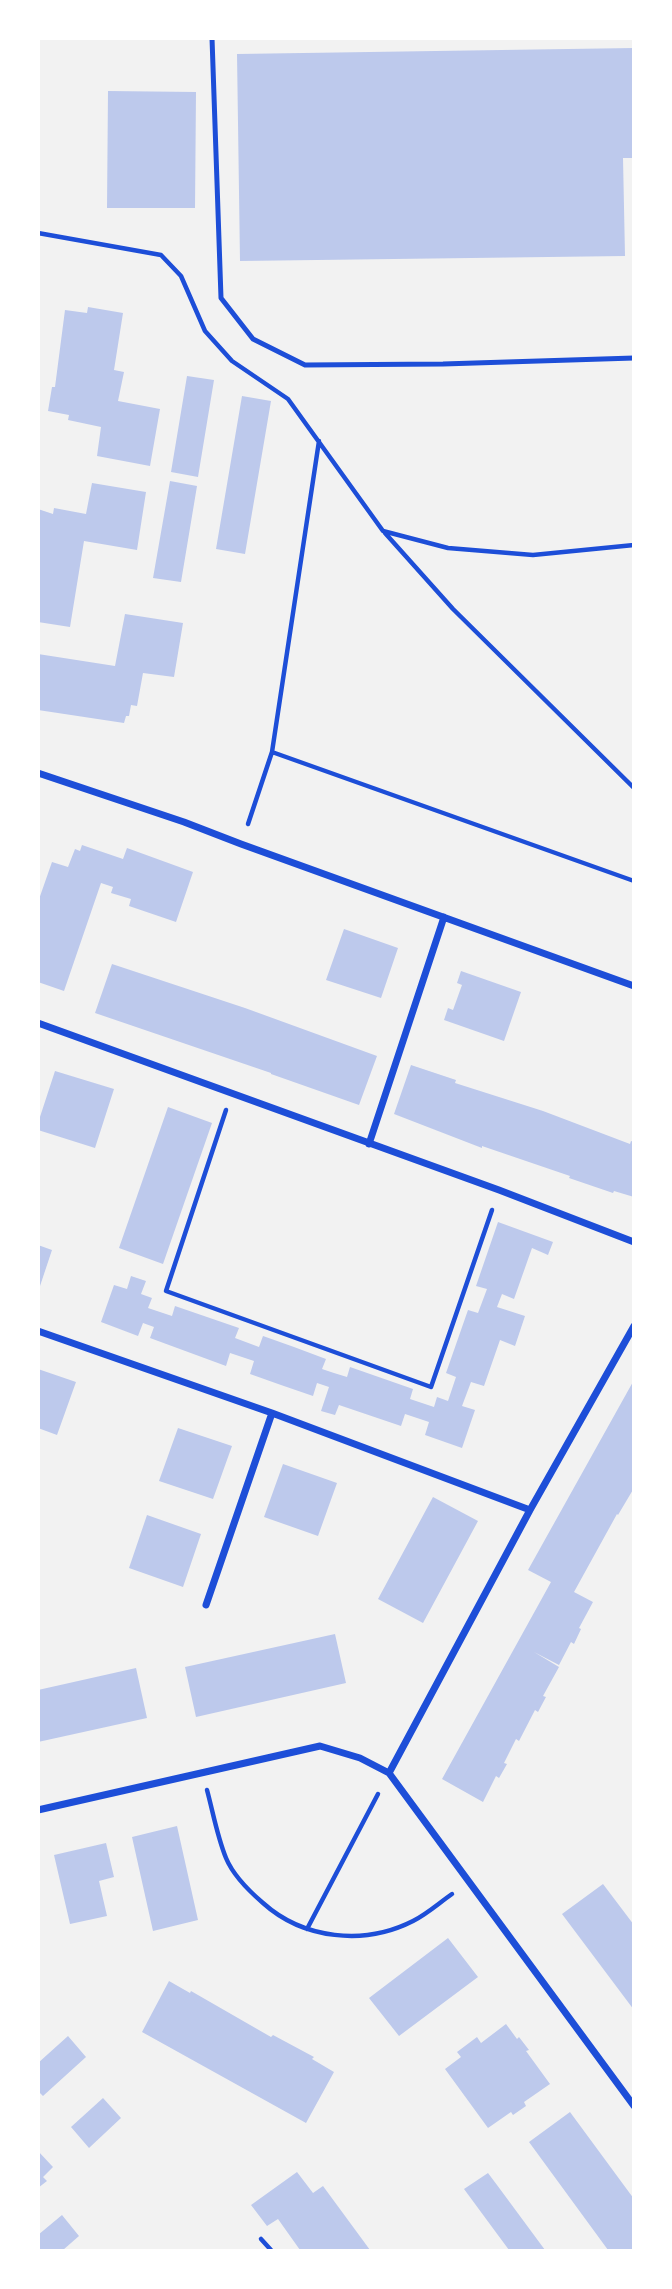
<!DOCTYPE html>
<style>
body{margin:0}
#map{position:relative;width:672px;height:2289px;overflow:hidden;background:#f2f2f2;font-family:Mulish,sans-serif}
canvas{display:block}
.frame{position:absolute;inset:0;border:40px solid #fff;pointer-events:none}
</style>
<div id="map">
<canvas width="672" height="2289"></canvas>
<div class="frame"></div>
</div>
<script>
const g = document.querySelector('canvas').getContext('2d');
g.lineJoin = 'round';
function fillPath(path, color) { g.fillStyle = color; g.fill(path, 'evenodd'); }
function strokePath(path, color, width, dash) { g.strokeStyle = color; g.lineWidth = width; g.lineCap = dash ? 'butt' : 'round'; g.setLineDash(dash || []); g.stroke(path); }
fillPath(new Path2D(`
 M634,48v110h-11l2,98 -385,5 -3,-207z
 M108,91l88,1 -1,116h-88z
 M88,307l35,6 -9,57 10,2 -6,29 42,8 -10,57 -53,-10 4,-29 -33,-7 1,-5 -21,-4 4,-24h3l10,-77 22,3z
 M187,376l27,4 -16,97 -27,-5z
 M242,396l29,5 -26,153 -29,-5z
 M170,481l27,5 -16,96 -28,-4z
 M92,483l54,9 -9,58 -53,-9 -14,86 -32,-5v-113l15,5 1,-6 32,6z
 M125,614l58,9 -9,54 -31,-4 -6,33 -6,-1 -2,11h-3l-2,7 -86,-13v-56l77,12z
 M82,845l41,14 4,-11 66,24 -17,50 -47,-16 2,-7 -20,-6 2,-6 -12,-4 -37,108 -26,-9v-80l14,-40 16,5 7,-18 5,2z
 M344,929l54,19 -17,50 -55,-18z
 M112,964l133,44 132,48 -18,49 -88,-31v-1l-176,-60z
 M461,971l60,21 -17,49 -60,-21 4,-12 5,2 9,-25 -5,-2z
 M411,1065l45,15 -1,3 88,28 87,33 1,-3 3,1v55l-20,-6 -1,2 -44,-15 1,-2 -88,-30v2l-88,-34z
 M55,1071l59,18 -19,59 -57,-18v-7z
 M168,1107l44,16 -49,141 -44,-16z
 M498,1222l55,20 -5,13 -16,-7 -18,51 -12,-5 -5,13 28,9 -10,30 -15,-6 -16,46 -13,-4 -9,24 13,4 -13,38 -37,-13 4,-13 -24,-8 -4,12 -62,-21 -4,10 -14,-4 8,-24 -12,-4 -4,13 -32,-11 -31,-11 4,-13 -24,-8 -4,13 -76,-28 4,-11 -11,-4 -5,13 -37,-14 13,-37 13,4 4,-13 15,5 -5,13 11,4 -4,10 24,8 3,-10 64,22 -4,10 24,9 4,-11 31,11 32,12 -4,10 12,4 13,4 3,-10 63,22 -3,10 24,8 3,-10 11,4 8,-24 -10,-4 22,-63 10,3 9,-24 -11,-3z
 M38,1245l14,5 -13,39h-1z
 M38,1369l38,13 -19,53 -19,-7z
 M634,1380v108l-16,27 -1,-1 -43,78 19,10 -14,26 2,1 -7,15 -3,-2 -12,23 -25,-13 25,15 -16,29 3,1 -8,15 -3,-2 -16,31 -3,-2 -12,24 3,1 -8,14 -3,-2 -13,26 -41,-23 109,-197 -23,-12z
 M178,1428l54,18 -19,53 -54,-18z
 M283,1464l54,19 -19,53 -54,-19z
 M433,1497l45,24 -55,102 -45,-24z
 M147,1515l54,19 -18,53 -54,-19z
 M335,1634l11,49 -150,34 -11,-50z
 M136,1668l11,50 -109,24v-52z
 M177,1826l21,94 -45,11 -21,-94z
 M106,1843l8,34 -15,4 8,35 -37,8 -16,-69z
 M603,1884l31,41v85l-72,-96z
 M448,1938l30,39 -79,59 -30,-38z
 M169,1981l21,12 1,-2 80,46 2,-2 41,22 -2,2 22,13 -28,51 -164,-91z
 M506,2024l11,15 2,-2 10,13 -3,1 24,33 -26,18 2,4 -13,9 -2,-3 -23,16 -43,-59 16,-12 -4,-5 20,-15 4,6z
 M68,2036l18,21 -43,39 -5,-5v-28z
 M103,2098l18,20 -32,30 -18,-21z
 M570,2112l64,87v51h-26l-79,-108z
 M38,2151l15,16 -10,10 4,4 -9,7z
 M297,2172l16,21 10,-7 47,64h-70l-22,-31 -11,7 -16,-21z
 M488,2173l9,12 48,65h-36l-17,-23 -28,-38z
 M62,2215l17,21 -16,14h-25v-15z`), '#bdc9ec');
strokePath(new Path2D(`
 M38,233l123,22 20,21 24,55 27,30 56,38 95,132 65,17 85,7 101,-10
 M319,441l-47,311 362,129
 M385,533l68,76 181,179
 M248,824l24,-72
 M226,1110l-60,181 265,96 61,-177
 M207,1790c6,22 10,46 19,68 7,17 23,33 37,45 40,36 101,43 150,18 14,-7 26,-18 39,-27
 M307,1929l71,-135
 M261,2239l10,11`), '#1d4ed8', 4.5);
strokePath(new Path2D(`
 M212,38l9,260 32,41 52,26 138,-1 191,-6`), '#1d4ed8', 5);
strokePath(new Path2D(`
 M38,773l146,49 57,22 393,142
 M38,1023l461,167 135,52
 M369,1144l75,-227
 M38,1331l234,82 258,97
 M206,1605l66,-192
 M389,1773l141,-263 104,-184
 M38,1810l282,-64 40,12 29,15 245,333`), '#1d4ed8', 7);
</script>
